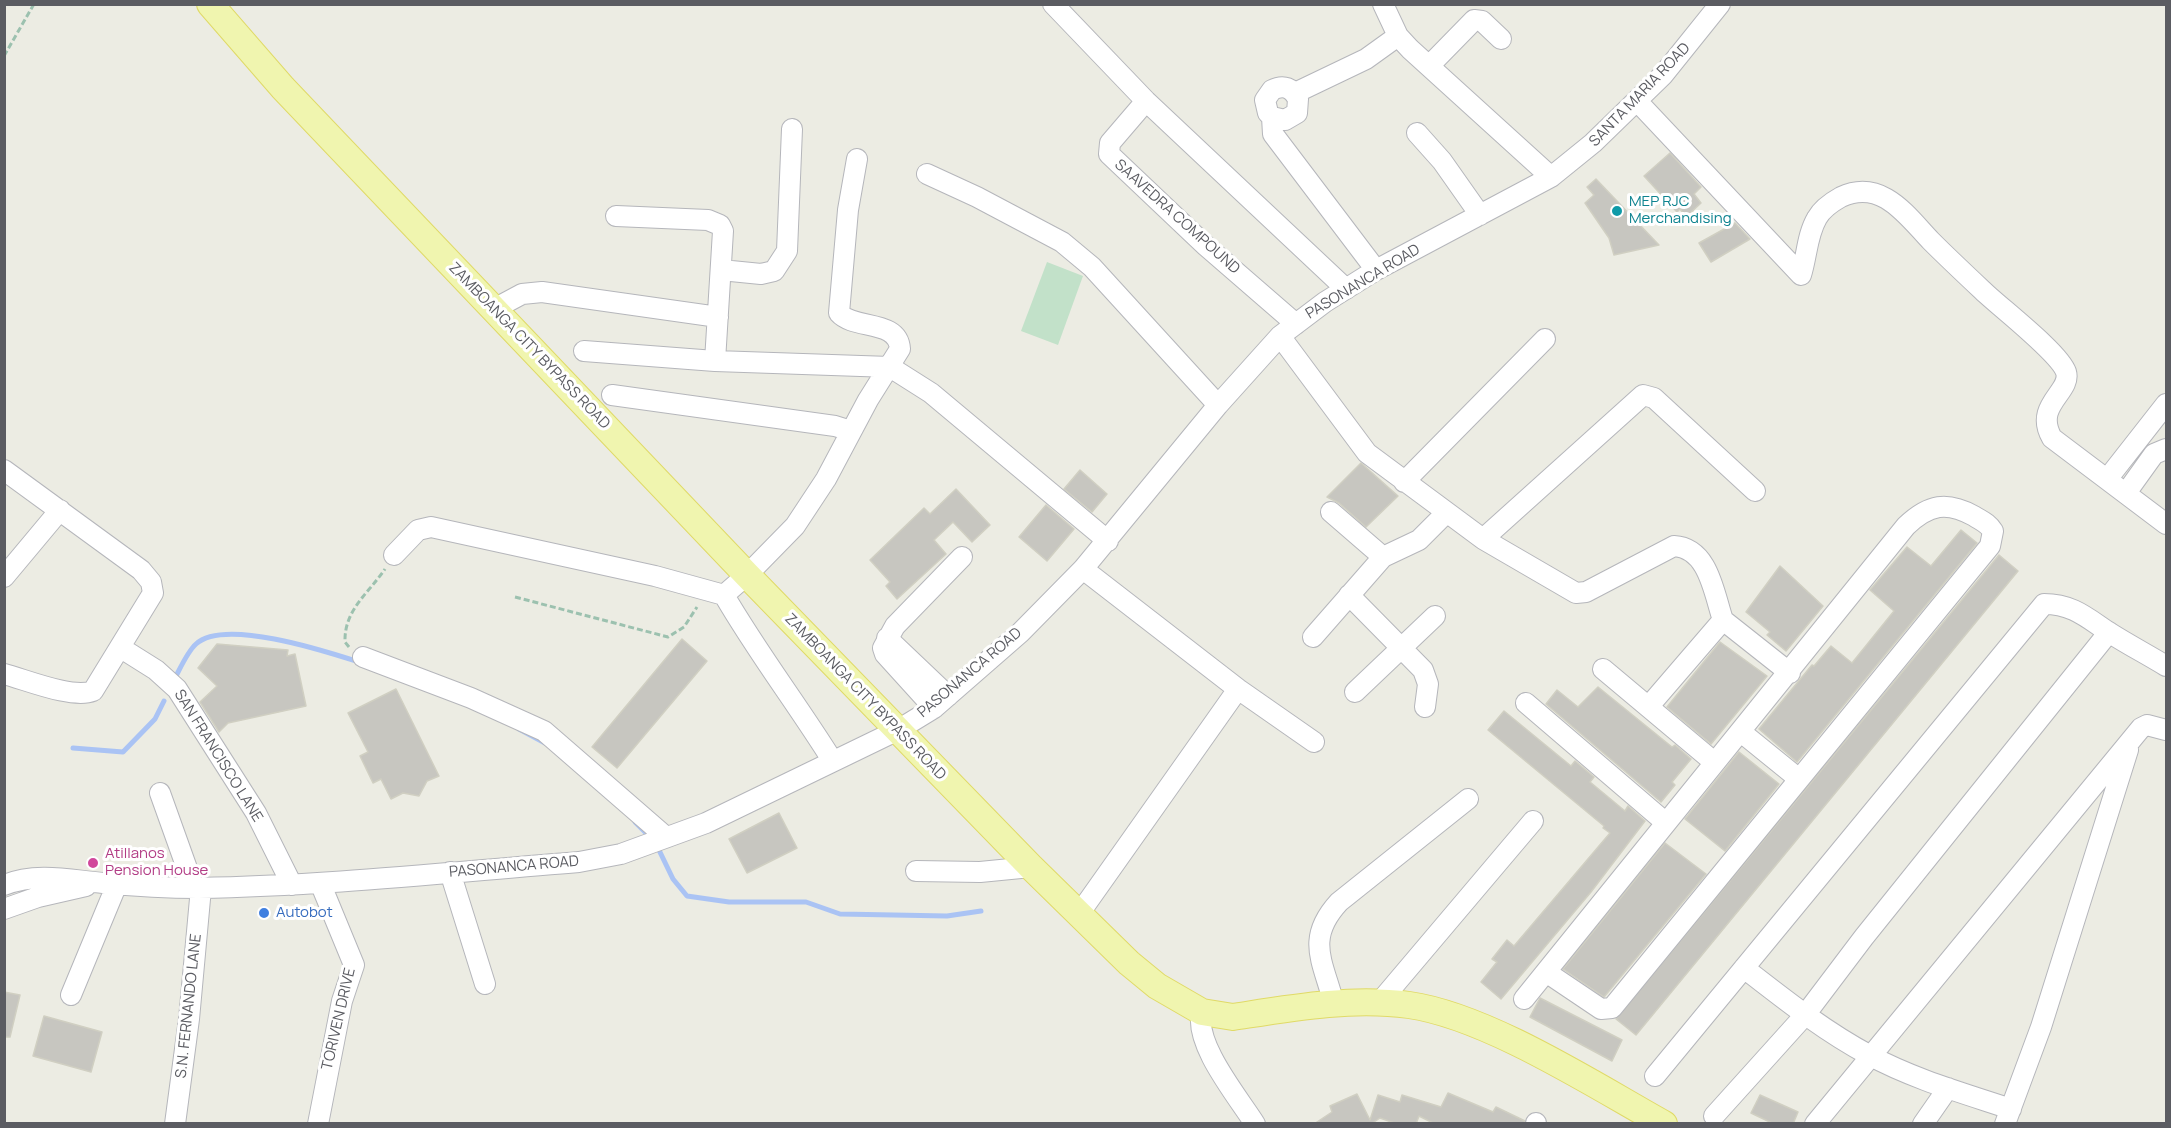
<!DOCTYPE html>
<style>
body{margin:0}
#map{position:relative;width:2171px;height:1128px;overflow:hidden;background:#ecece3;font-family:Manrope,sans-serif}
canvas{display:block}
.frame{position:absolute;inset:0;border:6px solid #5b5c62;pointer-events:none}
</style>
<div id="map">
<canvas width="2171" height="1128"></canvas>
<div class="frame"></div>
</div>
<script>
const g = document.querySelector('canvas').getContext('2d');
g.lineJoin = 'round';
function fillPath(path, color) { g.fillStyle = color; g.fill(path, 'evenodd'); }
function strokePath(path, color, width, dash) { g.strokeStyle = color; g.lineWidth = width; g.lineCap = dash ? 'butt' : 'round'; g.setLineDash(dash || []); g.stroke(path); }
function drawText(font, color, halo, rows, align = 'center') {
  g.font = font + ' Manrope,sans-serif'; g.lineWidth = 6; g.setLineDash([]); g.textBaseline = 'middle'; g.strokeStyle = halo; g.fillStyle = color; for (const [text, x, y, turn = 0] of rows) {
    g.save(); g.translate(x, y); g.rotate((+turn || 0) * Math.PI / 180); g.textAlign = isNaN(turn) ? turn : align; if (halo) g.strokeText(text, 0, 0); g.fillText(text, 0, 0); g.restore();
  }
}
fillPath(new Path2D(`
 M1047,262l36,14 -25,69 -37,-14z`), '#c2e1c9');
strokePath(new Path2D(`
 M174,680c6,-11 13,-28 22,-36 28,-26 129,7 163,18
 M519,729l26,14
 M73,748l50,4 32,-33 9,-18
 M635,822l10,10
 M658,848l15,31 14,17 42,6h77l34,12 107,2 34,-5`), '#aac3f4', 5);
const building = new Path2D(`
 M1670,153l31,34 -7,7 7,9 -15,14 -6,-8 -3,3 -33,-36z
 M1596,179l63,66 -45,10 -5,-17 -24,-35 9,-8 -7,-8z
 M1735,223l15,16 -39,23 -12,-19z
 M1361,463l37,33 -32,31 -27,-24 -12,-6z
 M1080,470l27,24 -15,18 -28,-23z
 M956,489l34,36 -18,17 -19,-20 -19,18 12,14 -49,45 -11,-13 4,-4 -20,-22 54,-52 6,6z
 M1046,505l28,24 -27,32 -28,-24z
 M1961,530l16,13 -180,219 -38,-33 53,-64 2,1 17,-20 21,17 42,-52 -24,-21 37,-43 24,19z
 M1999,555l19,16 -382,464 -20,-16z
 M1780,566l43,40 -37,45 -19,-16 3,-3 -24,-20z
 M682,639l25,22 -90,107 -25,-21z
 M1720,642l47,34 -56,68 -44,-37z
 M217,644l71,6 -1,6 8,-2 11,52 -78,17 -9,9 -19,-30 17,-16 -19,-18z
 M1598,687l74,60 3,-2 16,14 -19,23 3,3 -14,17 -115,-98 11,-14 21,17z
 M396,689l43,87 -12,5 -8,15 -16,-3 -12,6 -10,-20 -8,4 -13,-27 8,-4 -20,-39z
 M1504,711l67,55 4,-5 19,16 -4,5 35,29 3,-5 17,15 -54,71 -90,107 -20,-17 16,-20 -5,-3 15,-19 7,6 96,-113 -7,-5 1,-2 -116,-96z
 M1739,752l40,32 -54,67 -40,-32z
 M779,813l18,35 -50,25 -18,-34z
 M1665,843l41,31 -102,123 -41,-28z
 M4,992l16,3 -10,42h-6z
 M1540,998l82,42 -10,21 -82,-44z
 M44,1016l58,16 -11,40 -58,-16z
 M1448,1093l45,19 3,-5 29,14 -1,3h-89l-16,-8 -3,8h-19l-17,-6 -9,6h-57l18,-12 -2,-6 27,-12 13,26 8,-25 22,7 2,-7 39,12z
 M1760,1095l38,17 -5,12h-19l-23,-11z`);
fillPath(building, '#c7c6c0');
strokePath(building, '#d0cfc2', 1.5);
const minor = new Path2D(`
 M1053,4l93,97 200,188
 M1383,4l15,32 12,13 141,128
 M1429,66l45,-46 8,1 19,18
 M1295,93l71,-34 32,-23
 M1146,101l-36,42 -1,11 97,92 90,78
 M1637,101l164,174c6,-19 6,-40 16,-57 5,-9 15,-16 24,-21 41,-19 66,19 90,44 16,16 33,32 50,48 17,17 78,63 85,83 6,20 -33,33 -14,66l114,86
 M1272,117l13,3 12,-7 1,-14c-6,-11 -14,-15 -26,-9l-7,10 3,13 4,4 1,17 103,136
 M1417,133l25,28 38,54
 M927,174l50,23 85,45 30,25 126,138
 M616,216l92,4 12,5 3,6 -8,130
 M721,270l40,4 13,-3 13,-20 5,-122
 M494,309l28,-15 20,-2 176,25
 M1280,336l87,117 116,86 93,54 10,-1 88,-46c35,2 40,48 49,74
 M584,351l131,10 175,6 41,26 177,148
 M612,395l223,31 16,5
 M4,470l137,100 10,12 2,11 -60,98c-21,8 -66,-11 -89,-17
 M2108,478l58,-74
 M1404,482l141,-143
 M2126,493l28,-39 12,-5
 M1331,512l52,45
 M1483,539l160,-144 11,3 101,93
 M394,555l24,-25 13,-3 224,49 69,19c33,57 73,109 108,165
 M1083,569l155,120 76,53
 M4,577l56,-67
 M724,595l23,-20 48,-49 31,-47 42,-79 32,-51c-2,-30 -46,-19 -61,-36l9,-103 9,-51
 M1349,595l74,75 5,14 -3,23
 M1313,637l70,-80 36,-17 27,-27
 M887,638l61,58
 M121,648l35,22 21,19 79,124 36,72
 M363,657l108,41 73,33 122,106
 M1603,669l111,93
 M1355,692l80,-76
 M1526,703l139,119
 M1649,706l74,-86 67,53
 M934,708l-49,-54 -2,-6 12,-22 67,-69
 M1741,732l58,47
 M160,793l34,95
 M916,871l64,1 51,-5
 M450,872l35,112
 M4,885c34,-13 65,-5 99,-2 31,3 64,5 95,5 128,-2 254,-16 381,-26l42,-8 85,-31 192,-93 36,-22 86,-75 63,-64 135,-164 62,-69 45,-34 51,-32 175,-93 42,-34 70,-68 57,-71
 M4,909l34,-12 48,-11
 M1079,914l159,-225
 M1744,968c40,31 80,63 125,87 44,24 94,38 142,54
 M71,995l46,-111
 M1524,999l382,-473c23,-22 41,-25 68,-10 8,5 14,7 19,15l-3,15 -378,462 -11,1 -55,-37
 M1379,1003l154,-182
 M1334,1004c-11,-43 -29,-65 5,-102l129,-103
 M1202,1012c-9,31 36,85 53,112
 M1655,1076l389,-472c29,0 43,14 66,29 19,12 38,22 56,33
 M1714,1116l91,-101 59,-78 245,-305
 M175,1124l14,-105 12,-131
 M318,1124l24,-123 12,-36 -33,-80
 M1536,1124v-1
 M1815,1124l326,-396 6,-3 19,5
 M1923,1124l25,-36
 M2005,1124l36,-97 87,-277`);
const major = new Path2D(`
 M210,4l73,84 464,487 284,292 98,96 28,23 45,26 31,5c58,-9 118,-20 176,-12 78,11 185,80 255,119`);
strokePath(minor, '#b5b6bb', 22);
strokePath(major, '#e0da67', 28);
strokePath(new Path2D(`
 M4,56l30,-52
 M515,597l153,40 16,-10 13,-20
 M349,647l-4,-5c-1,-32 23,-48 40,-73`), '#9cc1af', 3, [6, 3]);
strokePath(minor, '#fff', 20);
strokePath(major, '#f0f5af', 26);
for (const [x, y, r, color] of [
 [1617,211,6,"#0f9aa8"],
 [93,863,6,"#d1479c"],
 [264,913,6,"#3f7fe0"]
]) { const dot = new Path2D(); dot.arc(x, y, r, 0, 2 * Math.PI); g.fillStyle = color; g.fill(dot); strokePath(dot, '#fff', 2); }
drawText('15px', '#5b5c62', '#fff', [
 ["SANTA MARIA ROAD",1640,95,-46],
 ["SAAVEDRA COMPOUND",1177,217,42],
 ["PASONANCA ROAD",1363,282,-31],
 ["ZAMBOANGA CITY BYPASS ROAD",529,346,46],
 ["PASONANCA ROAD",970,673,-40],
 ["ZAMBOANGA CITY BYPASS ROAD",865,697,46],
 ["SAN FRANCISCO LANE",218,756,58],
 ["PASONANCA ROAD",514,867,-5],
 ["S.N. FERNANDO LANE",189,1006,-84],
 ["TORIVEN DRIVE",339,1019,-77]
]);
drawText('15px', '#0d838f', '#fff', [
 ["MEP RJC",1629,202],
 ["Merchandising",1629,219]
], 'left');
drawText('15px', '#b23c85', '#fff', [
 ["Atillanos",105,854],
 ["Pension House",105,871]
], 'left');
drawText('15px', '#366cbe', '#fff', [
 ["Autobot",276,913]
], 'left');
</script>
